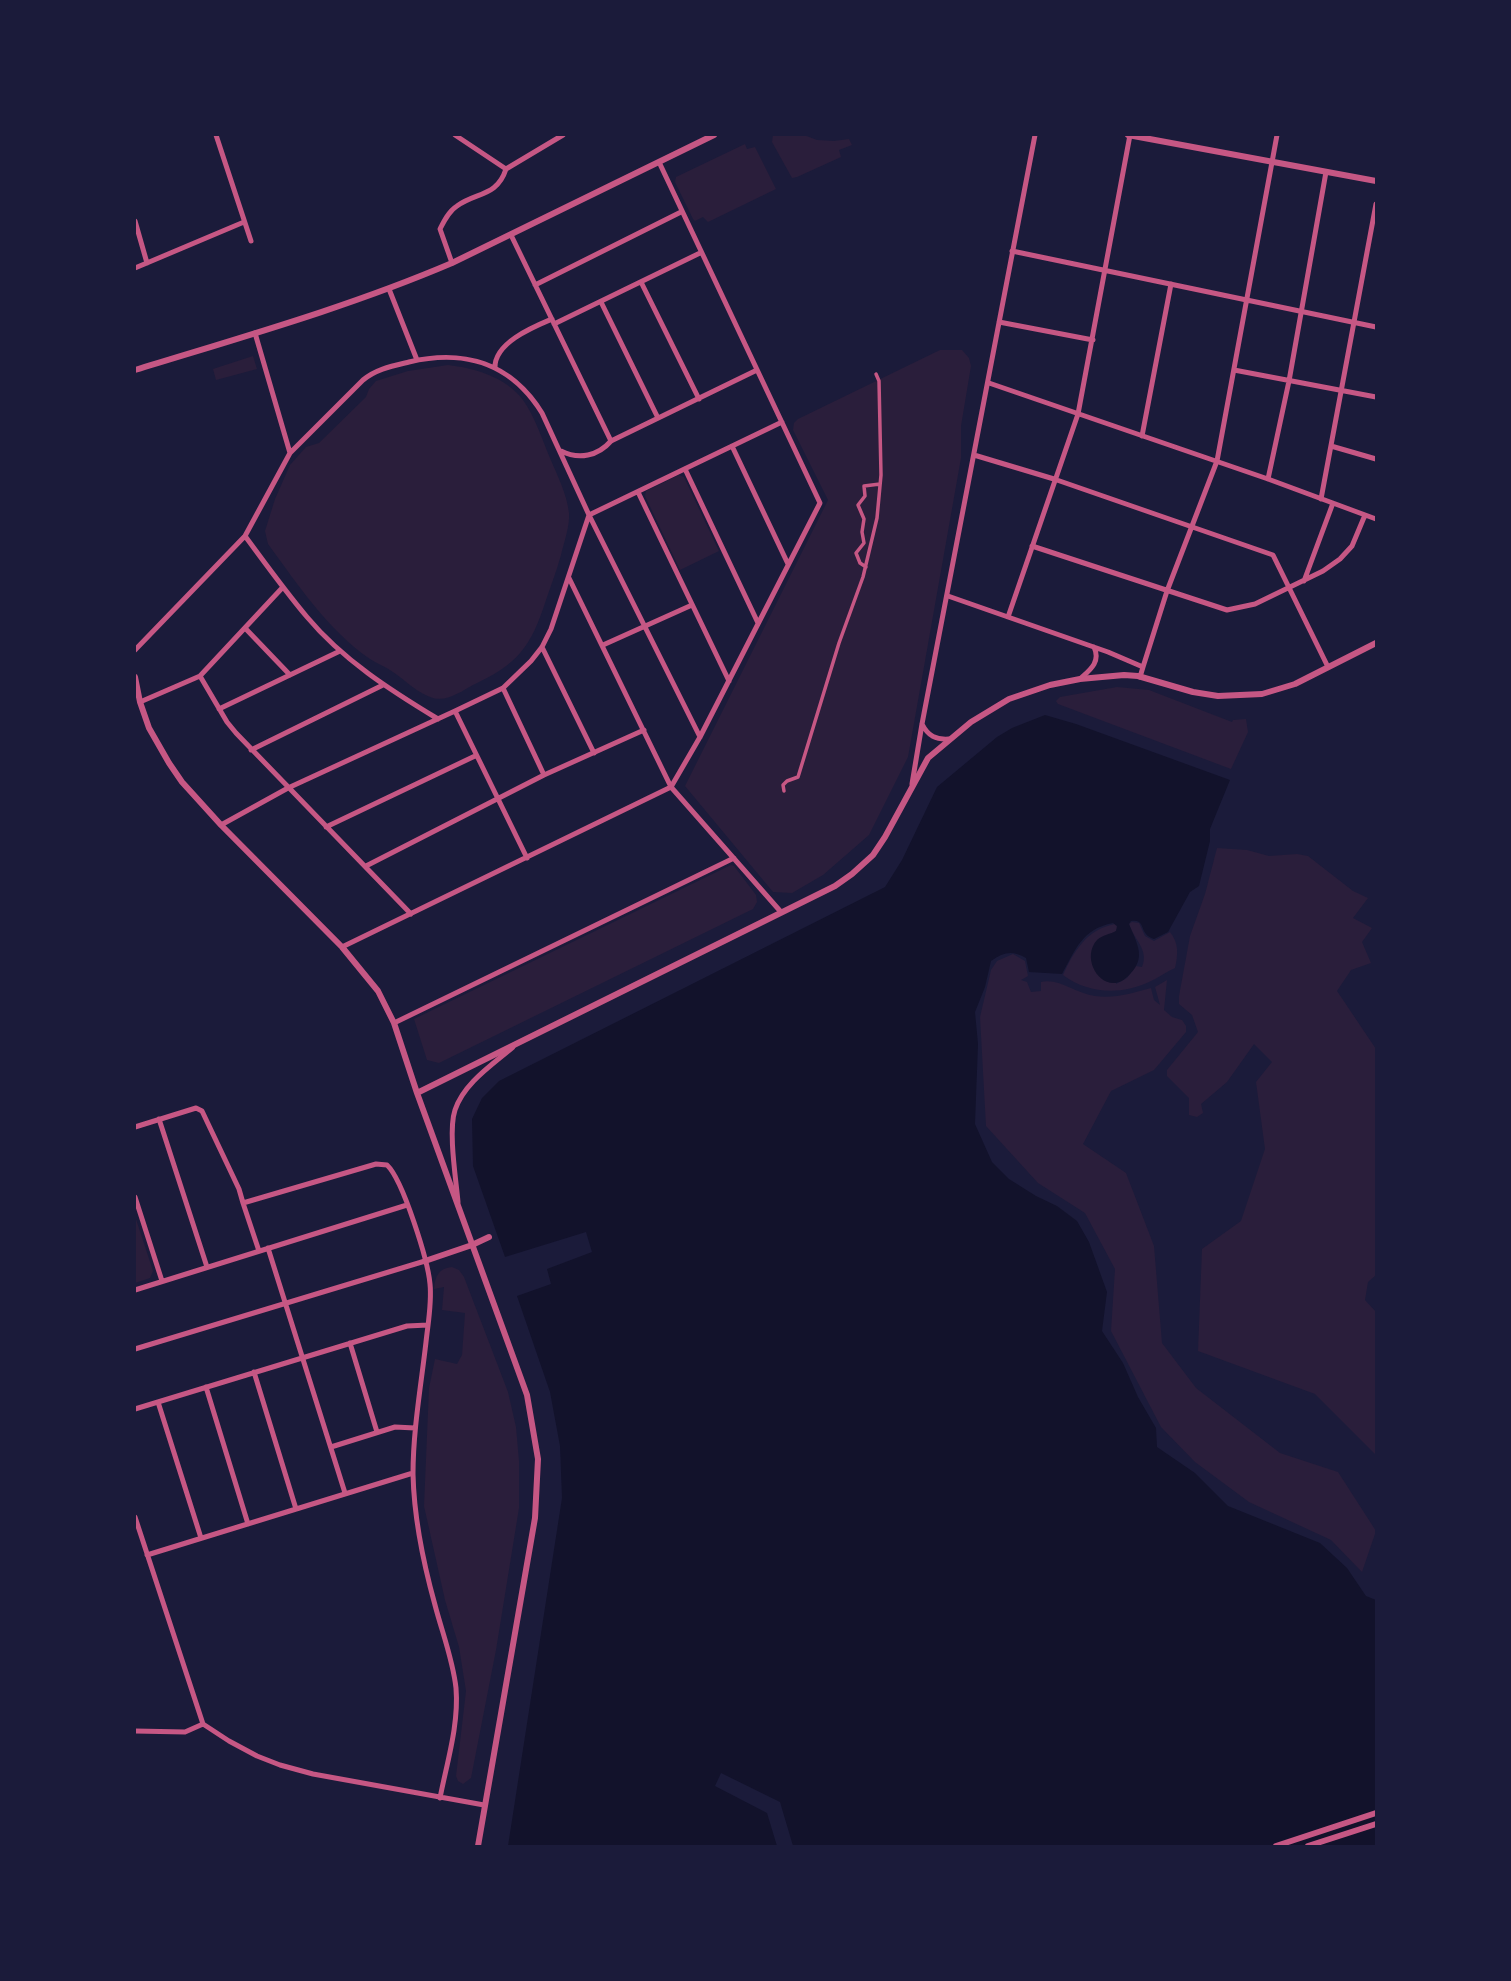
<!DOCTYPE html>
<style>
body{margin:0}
#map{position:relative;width:1511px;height:1981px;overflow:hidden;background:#1b1b3a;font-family:"Titillium Web",sans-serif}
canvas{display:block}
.frame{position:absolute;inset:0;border:136px solid #1b1b3a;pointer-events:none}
</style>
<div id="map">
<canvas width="1511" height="1981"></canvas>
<div class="frame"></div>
</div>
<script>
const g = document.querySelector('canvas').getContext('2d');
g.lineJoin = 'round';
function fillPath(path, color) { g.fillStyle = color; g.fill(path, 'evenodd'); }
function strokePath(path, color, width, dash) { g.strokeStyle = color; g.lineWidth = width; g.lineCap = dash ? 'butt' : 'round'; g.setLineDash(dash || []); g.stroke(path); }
fillPath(new Path2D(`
 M773,135h31l13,5 17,1 15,-2 3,6 -13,5 2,7 -44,20 -5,1 -20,-36z
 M745,144l2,5 8,-2 21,42 -68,33 -5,-5 -8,4 -2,-2 -18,-37 1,-5z
 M940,350h22l7,8 2,8 -10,60v32l-53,299 -39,78 -46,40 -31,18 -19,-1 -88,-106 143,-286 -35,-70 1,-7 4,-4z
 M253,356l4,13 -41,11 -3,-11z
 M448,365c26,3 58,12 75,35 12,17 19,39 27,58 7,17 17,36 19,55 1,13 -5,29 -8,42 -4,15 -10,30 -15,45 -15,47 -28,64 -73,85 -11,6 -26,17 -40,13 -14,-4 -27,-17 -40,-26 -7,-5 -15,-8 -23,-13 -42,-29 -72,-74 -102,-115l-3,-13 10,-32 15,-34 16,-18 13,-4 47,-46 3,-8 7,-8 32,-10z
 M679,475l5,2 35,74 -39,19 -35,-74 1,-5z
 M1117,687l32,3 83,32 1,-2 13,-1 2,13 -17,37 -173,-65 -2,-3 4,-4z
 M1217,848l30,2 22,6 28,-2 11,2 45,35 15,7 -15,20 19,10 -10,14 9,21 -20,7 -14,21 39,58v226l-8,7 -3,18 11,12v143l-61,-61 -117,-43 4,-102 39,-28 24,-72 -9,-67 16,-20 -18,-18 -27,38 -26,22 2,9 -6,4 -8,-2v-17l-22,-22v-6l31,-38 -6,-17 -13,-11v-8l11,-60 15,-42z
 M731,865l3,1 22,29 1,7 -4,7 -314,154 -12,-3 -13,-41z
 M1132,922l7,1 6,13 9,5 16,-9c9,11 8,23 5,36 -9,4 -17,10 -26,14 -28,13 -61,12 -86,-7 11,-24 24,-46 52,-51l3,4 -3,4 1,52 11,-6 9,-12 6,1c7,-18 -8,-27 -13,-43z
 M1013,954l12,7 3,15 -7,4 6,2 4,10 10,-1v-9c19,-4 35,12 54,14 19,3 38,-3 56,-8l3,12 6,5 -5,-18 12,-7 -3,30 8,7 10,3 4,6v6l-32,38 -43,21 -28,53 43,29 28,73 8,97 34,45 84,65 58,19 38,59 -14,41 -31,-32 -82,-38 -54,-40 -34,-35 -50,-96 4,-62 -30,-56 -47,-30 -52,-57 -6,-109 11,-47 6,-9z
 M135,1216l18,55 -3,7 -15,5z
 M452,1267l7,3 5,7 44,115 8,35 3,34v47l-23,142 -25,128 -8,6 -5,-3 -2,-5 10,-85 -7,-44 -14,-47 -21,-94 5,-118 6,-29 22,5 5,-9 3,-42 -23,-3 2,-23 -10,2c1,-13 5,-21 18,-22z`), '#2a1e3b');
fillPath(new Path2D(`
 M1045,715l31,9 154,56 -20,49v12l-11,45 -9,6 -22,40 -14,7c-1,0 -7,-3 -8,-5 -5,-6 -3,-15 -15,-13l-2,3c4,10 10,21 10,31 0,7 -4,14 -9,19 -23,27 -52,-13 -33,-34 5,-5 14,-6 19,-9l1,-5 -4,-3c-31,6 -37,26 -51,51l-33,-2 -3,-14c-14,-8 -22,-6 -35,3l-6,26 -10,25 3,32 -3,80 17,38 17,17 27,17 21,10 20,15 12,21 18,50 -5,39 21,32 15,34 18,31 1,19 38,26 33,33 92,37 27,25 19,28 10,4v246h-583l-13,-44 -59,-29 -6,13 52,27 10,33h-269l54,-348 -2,-52 -10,-54 -33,-96 34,-12 -4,-15 45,-17 -6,-20 -81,25 -32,-91 -1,-47 10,-21 17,-17 386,-194 17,-27 35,-73 60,-50 15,-9z`), '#12122b');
strokePath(new Path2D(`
 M866,567l-6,-4 -4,-10 8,-10 -2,-11 2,-13 -6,-14 7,-9 -1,-10 16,-2
 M784,791l-1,-6 4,-4 11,-4 41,-134 24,-66 14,-59 4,-43 -2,-94 -3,-7`), '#c65784', 3.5);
strokePath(new Path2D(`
 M216,135l35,106
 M455,135l51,34
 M659,162l161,341 -120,234 -29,50
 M135,221l12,42
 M511,235l100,206
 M1012,251l364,76
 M452,263l-12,-34c4,-8 9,-18 17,-23 19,-14 40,-9 49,-37l57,-34
 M135,268l109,-46
 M641,282l58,117
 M535,285l146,-73
 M389,289l28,71
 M601,302l57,116
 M999,322l94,18
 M554,324l146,-71
 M255,333l35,120
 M495,368c-1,-25 38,-41 57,-49
 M1234,370l142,27
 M989,383l279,96 108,40
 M1142,436l29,-152
 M732,446l56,118
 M1331,446l45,13
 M561,451c18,9 37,5 50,-10l146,-71
 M974,455l80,24 219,76 55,112
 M685,469l73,154
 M1268,479l21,-98 37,-209
 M638,492l91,189
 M1321,499l55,-295
 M245,536c20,27 40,55 62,81 36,43 83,73 131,102
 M1032,546l195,64 28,-6 68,-33 17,-12 12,-13 13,-31
 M569,578l102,209 110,125
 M1304,581l29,-78
 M283,587l-83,89 27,46 9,11 175,181
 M948,596l160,56 35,15 -3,10
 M1008,617l70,-203 52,-279
 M245,628l45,47
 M603,645l89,-40
 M542,647l52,106
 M135,650l110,-114 45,-83 73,-73c13,-11 29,-14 46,-18 55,-13 102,1 133,51l47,102 111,222
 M1143,667l24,-76 50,-130 60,-326
 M1080,679c10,-9 21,-17 14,-32
 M503,688l41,87
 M140,702l60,-26
 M219,709l121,-58
 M455,711l72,147
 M922,724c6,12 14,16 27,15
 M251,750l132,-65
 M912,784l10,-60 113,-589
 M221,825l67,-37 167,-77 48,-23 28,-27 11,-14 9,-18 38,-114 193,-93
 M326,827l149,-71
 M366,866l178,-91 100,-45
 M342,947l329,-160
 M394,1023l340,-165
 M159,1119l48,148
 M135,1127l61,-19 6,3 37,78 4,14 133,-39 11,1c16,15 41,96 43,119 2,19 -2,39 -4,58 -5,44 -13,88 -13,132 1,45 10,88 22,131 7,27 18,55 21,83 3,37 -9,74 -16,110
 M135,1197l27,84
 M458,1202c-2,-23 -10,-71 -3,-92 9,-27 37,-45 58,-63
 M243,1203l16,48
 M268,1248l77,245
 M135,1290l272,-85
 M350,1343l27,89
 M135,1349l290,-88
 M254,1372l42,137
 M206,1387l42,137
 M158,1402l43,136
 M135,1409l272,-83 21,-1
 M331,1447l64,-20 20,1
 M135,1517l68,207 26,17 28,15 23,9 33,9 171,31
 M147,1555l266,-82
 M135,1731l50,1 18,-8`), '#c65784', 5);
strokePath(new Path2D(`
 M1128,135l248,46
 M135,370c107,-33 214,-63 317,-107l262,-128
 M135,677l5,25 9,26 20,35 13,19 39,43 121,122 36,44 16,32 23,70 110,302 11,64 -3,59 -57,328
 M417,1093l418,-207 17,-12 21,-19 12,-18 43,-79 43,-36 38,-23 41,-14 30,-6 44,-4 14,1 55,16 25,4 44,-2 33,-10 81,-41
 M425,1261l47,-16 17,-8
 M1276,1846l100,-33
 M1308,1846l68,-22`), '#c65784', 6);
</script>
